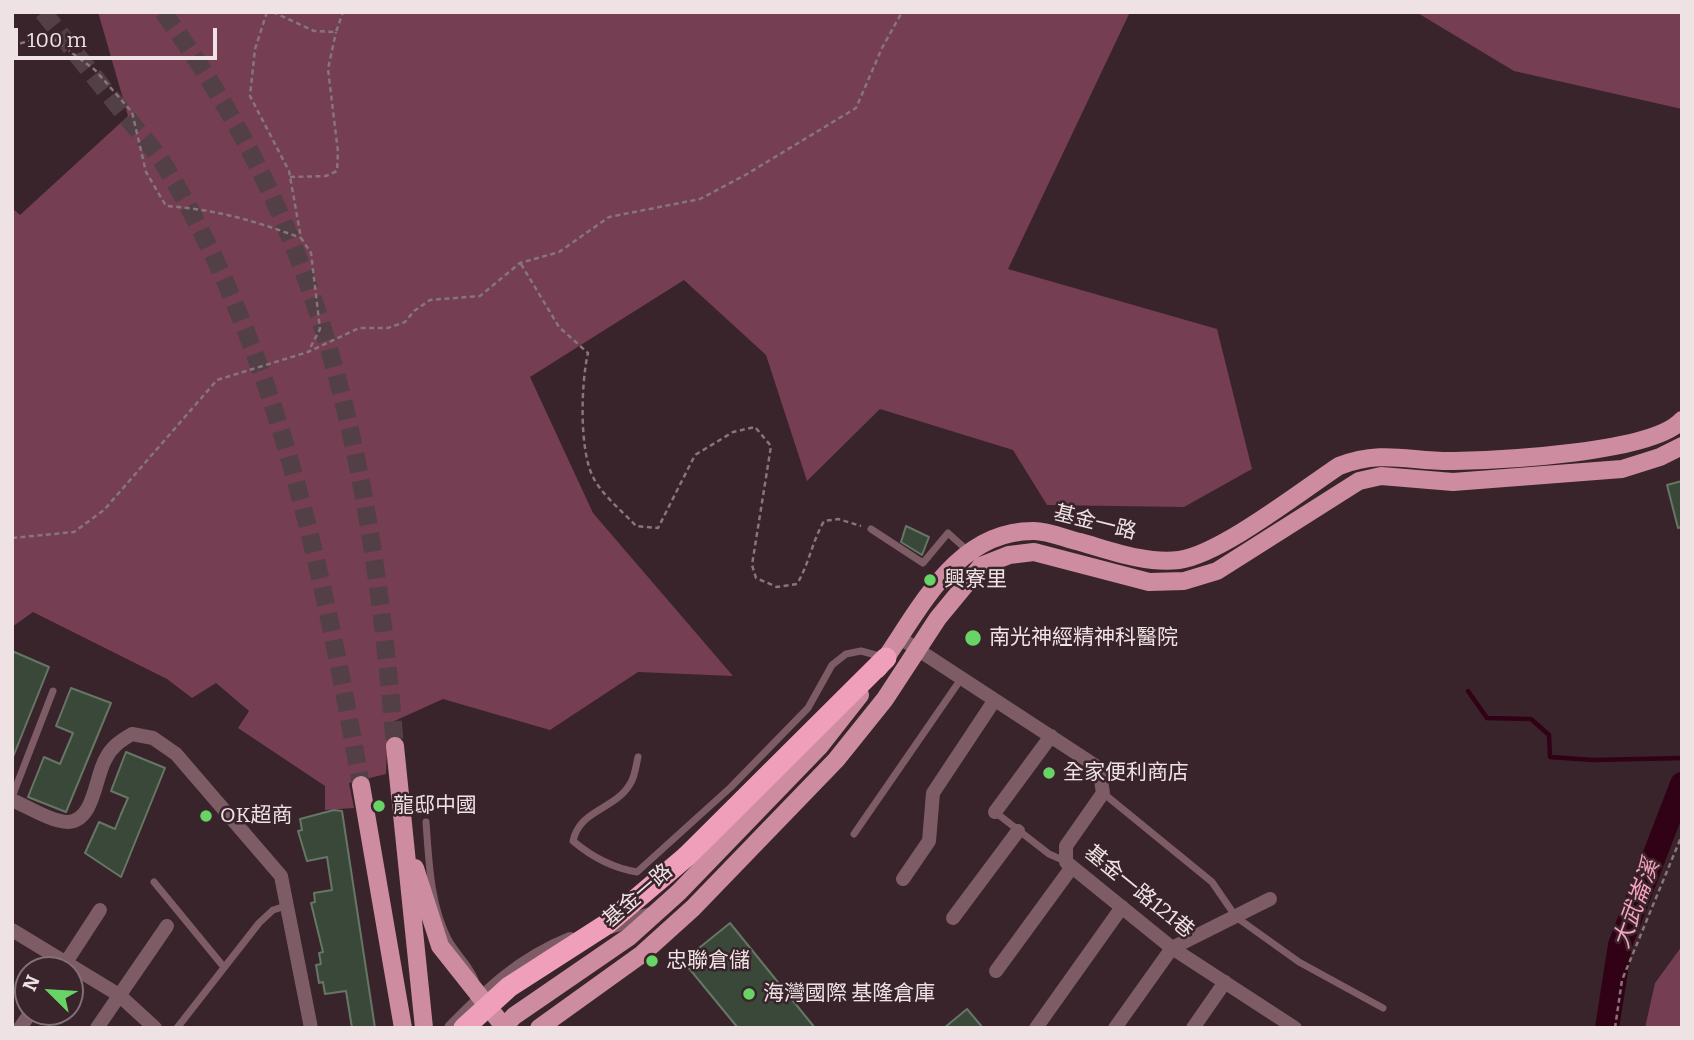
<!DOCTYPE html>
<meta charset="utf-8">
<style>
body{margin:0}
#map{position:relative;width:1694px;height:1040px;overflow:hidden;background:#38242a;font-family:Bitter,serif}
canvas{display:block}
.frame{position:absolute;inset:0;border:14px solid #efe2e5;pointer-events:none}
.north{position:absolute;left:14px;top:956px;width:70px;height:70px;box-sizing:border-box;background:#38242a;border:2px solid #817075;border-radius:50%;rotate:294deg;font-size:19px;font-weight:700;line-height:28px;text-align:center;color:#efe2e5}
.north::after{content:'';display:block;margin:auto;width:24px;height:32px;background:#68d465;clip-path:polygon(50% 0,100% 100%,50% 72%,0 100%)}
.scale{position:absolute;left:14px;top:28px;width:203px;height:32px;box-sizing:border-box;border:4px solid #efe2e5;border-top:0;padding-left:9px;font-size:21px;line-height:24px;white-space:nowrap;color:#efe2e5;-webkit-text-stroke:5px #38242a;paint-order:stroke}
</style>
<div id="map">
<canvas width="1694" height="1040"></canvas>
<div class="frame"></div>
<div class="north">N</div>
<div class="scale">100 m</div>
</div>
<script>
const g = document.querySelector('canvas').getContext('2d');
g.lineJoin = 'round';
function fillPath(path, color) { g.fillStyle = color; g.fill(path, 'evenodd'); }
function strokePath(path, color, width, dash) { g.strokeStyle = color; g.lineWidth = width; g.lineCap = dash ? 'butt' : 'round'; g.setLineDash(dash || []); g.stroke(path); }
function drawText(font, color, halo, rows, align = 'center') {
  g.font = font + ' Bitter,"Noto Sans TC",serif'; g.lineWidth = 5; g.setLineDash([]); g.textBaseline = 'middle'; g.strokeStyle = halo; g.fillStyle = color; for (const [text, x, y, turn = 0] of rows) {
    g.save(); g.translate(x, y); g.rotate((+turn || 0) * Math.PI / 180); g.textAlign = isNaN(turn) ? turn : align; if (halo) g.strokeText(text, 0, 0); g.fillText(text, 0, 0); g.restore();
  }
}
fillPath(new Path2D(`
 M98,12h1032l-122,257 209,60 35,140 -68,38 -137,-2 -34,-55 -133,-41 -73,72 -41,-126 -82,-75 -154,97 63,136 140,163 -95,-4 -88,58 -107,-31 -55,25 -2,50 -37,9 5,25 -29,2v-24l-87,-58 11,-17 -33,-28 -24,15 -25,-19 -134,-67 -21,15v-419l8,7 108,-99z
 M1416,12h266v97l-168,-38z
 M1682,946v82h-37l10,-45z`), '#763e52');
strokePath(new Path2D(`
 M1468,691l19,27 44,1 18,16 1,22 43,3 89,-2`), '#310116', 4.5);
strokePath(new Path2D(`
 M1607,1028l13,-83 62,-161`), '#310116', 24);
const building = new Path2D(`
 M1682,481v46l-4,1 -11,-43z
 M906,526l23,11 -7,18 -21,-13z
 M12,651l37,16 -36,90h-1z
 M71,688l40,15 -45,109 -38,-15 16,-40 16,7 13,-31 -17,-7z
 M126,752l39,16 -44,109 -36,-24 14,-31 16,7 6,-15 7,-16 -17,-7z
 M334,810l8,1 33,217h-23l-6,-37 -21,3 -2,-12 -4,1 -3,-18 5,-1 -2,-11 4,-1 -12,-49 4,-1 -1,-9 18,-3 -5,-33 -20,4 -9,-30 4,-1 -2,-11z
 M730,923l85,105h-77l-55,-67z
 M967,1009l16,19h-39z`);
fillPath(building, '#3a4839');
strokePath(building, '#667665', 2);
strokePath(new Path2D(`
 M43,12c28,35 55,70 83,104 13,17 28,33 39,50 114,189 158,405 196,619
 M163,12c166,225 209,462 232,734`), '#534046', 18, [18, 9]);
strokePath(new Path2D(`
 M267,12l-12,37 -5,47 39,75 12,67 10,15 9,76 -12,23
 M273,12l41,19 22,1 7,-20
 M12,46l36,-11 47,35 37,42 14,60 20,34c48,3 90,15 135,32
 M290,177l36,-1 11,-5 1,-19 -10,-83 8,-37
 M521,264l38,63 29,26c-7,30 -9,96 5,124 9,18 29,34 43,49l22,2 37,-73 38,-23 22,-5 16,19 -19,119 4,13 21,9 20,-3c12,-20 15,-42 27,-63l14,-2 23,7
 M12,538l62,-6 30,-22 113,-130 91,-28 51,-24h29l17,-6 9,-11 16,-11 50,-4 40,-33 39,-11 50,-35 91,-18 47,-25 109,-66 26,-60 20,-36
 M1615,1028l7,-48 60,-145`), '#86757a', 2.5, [5, 3.5]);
strokePath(new Path2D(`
 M871,529l52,34 25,-30 20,18
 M638,757c-2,8 -3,20 -8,27 -15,26 -50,25 -57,57 19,16 39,27 64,31l94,-85 77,-79 24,-43 14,-11 15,-3 22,6
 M1103,793l109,89 24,35 63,45 84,46
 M12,797l41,-106
 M995,812l54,42 16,7
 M426,822c3,40 4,81 22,117 8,15 21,25 27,41
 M854,834l107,-155
 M154,882l69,84
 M177,1028l82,-105 14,-13 16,-5`), '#7d5c66', 7);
strokePath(new Path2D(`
 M900,638l199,130 4,25 -37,53v16l106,86 123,80
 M12,800c16,7 40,22 56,22 26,-1 27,-44 37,-62 6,-13 15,-19 27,-26l21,4 23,16 105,122 30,152
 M995,812l56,-76
 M903,879l26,-38 4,-48 61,-92
 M953,918l65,-87
 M610,927l44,-14
 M12,930l107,65 36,33
 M61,970l39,-60
 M996,971l76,-104
 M20,1028l11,-16
 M97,1028l70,-102
 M451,1028c37,-38 69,-69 119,-89
 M1036,1028l86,-121
 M1115,1028l57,-80 98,-49
 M1193,1028l32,-46`), '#7d5c66', 14);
strokePath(new Path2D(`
 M878,669c40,-55 76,-139 156,-138 15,0 32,8 46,11 32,9 66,22 99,18 42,-6 122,-69 160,-94 45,-17 71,-4 115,-5 47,-1 198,-8 228,-41
 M395,746l29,282
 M361,785l42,243
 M415,868l25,78 65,82
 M503,1028l11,-12 115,-79 50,-45 141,-146 40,-51
 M539,1028l103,-74 51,-46 143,-148 49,-61 53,-81 43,-52 28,-11 25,-3 115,30 35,-1 33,-10 142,-90 22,-5 72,6 169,-13 38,-12 22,-11`), '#ce8ca1', 18);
strokePath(new Path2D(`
 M687,856l199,-198`), '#ef9fb9', 21);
strokePath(new Path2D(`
 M464,1028l45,-41 98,-63 80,-68`), '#ef9fb9', 21);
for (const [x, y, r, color] of [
 [930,580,7,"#68d465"],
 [973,638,9,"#68d465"],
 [1049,773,7,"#68d465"],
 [379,806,7,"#68d465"],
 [206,816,7,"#68d465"],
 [652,961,7,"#68d465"],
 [749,994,7,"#68d465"]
]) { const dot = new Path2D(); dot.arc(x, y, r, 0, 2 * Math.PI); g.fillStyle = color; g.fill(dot); strokePath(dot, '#38242a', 2.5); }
drawText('21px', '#efe2e5', '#38242a', [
 ["基金一路",1095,523,14],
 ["基金一路121巷",1139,892,39],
 ["基金一路",638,896,-41]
]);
drawText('21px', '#efe2e5', '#38242a', [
 ["興寮里",944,580],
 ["南光神經精神科醫院",989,638],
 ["全家便利商店",1063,773],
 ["龍邸中國",393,806],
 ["OK超商",220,816],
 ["忠聯倉儲",666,961],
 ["海灣國際 基隆倉庫",763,994]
], 'left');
drawText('italic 23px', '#f6a3be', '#38242a', [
 ["大武崙溪",1637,904,-70]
]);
</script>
